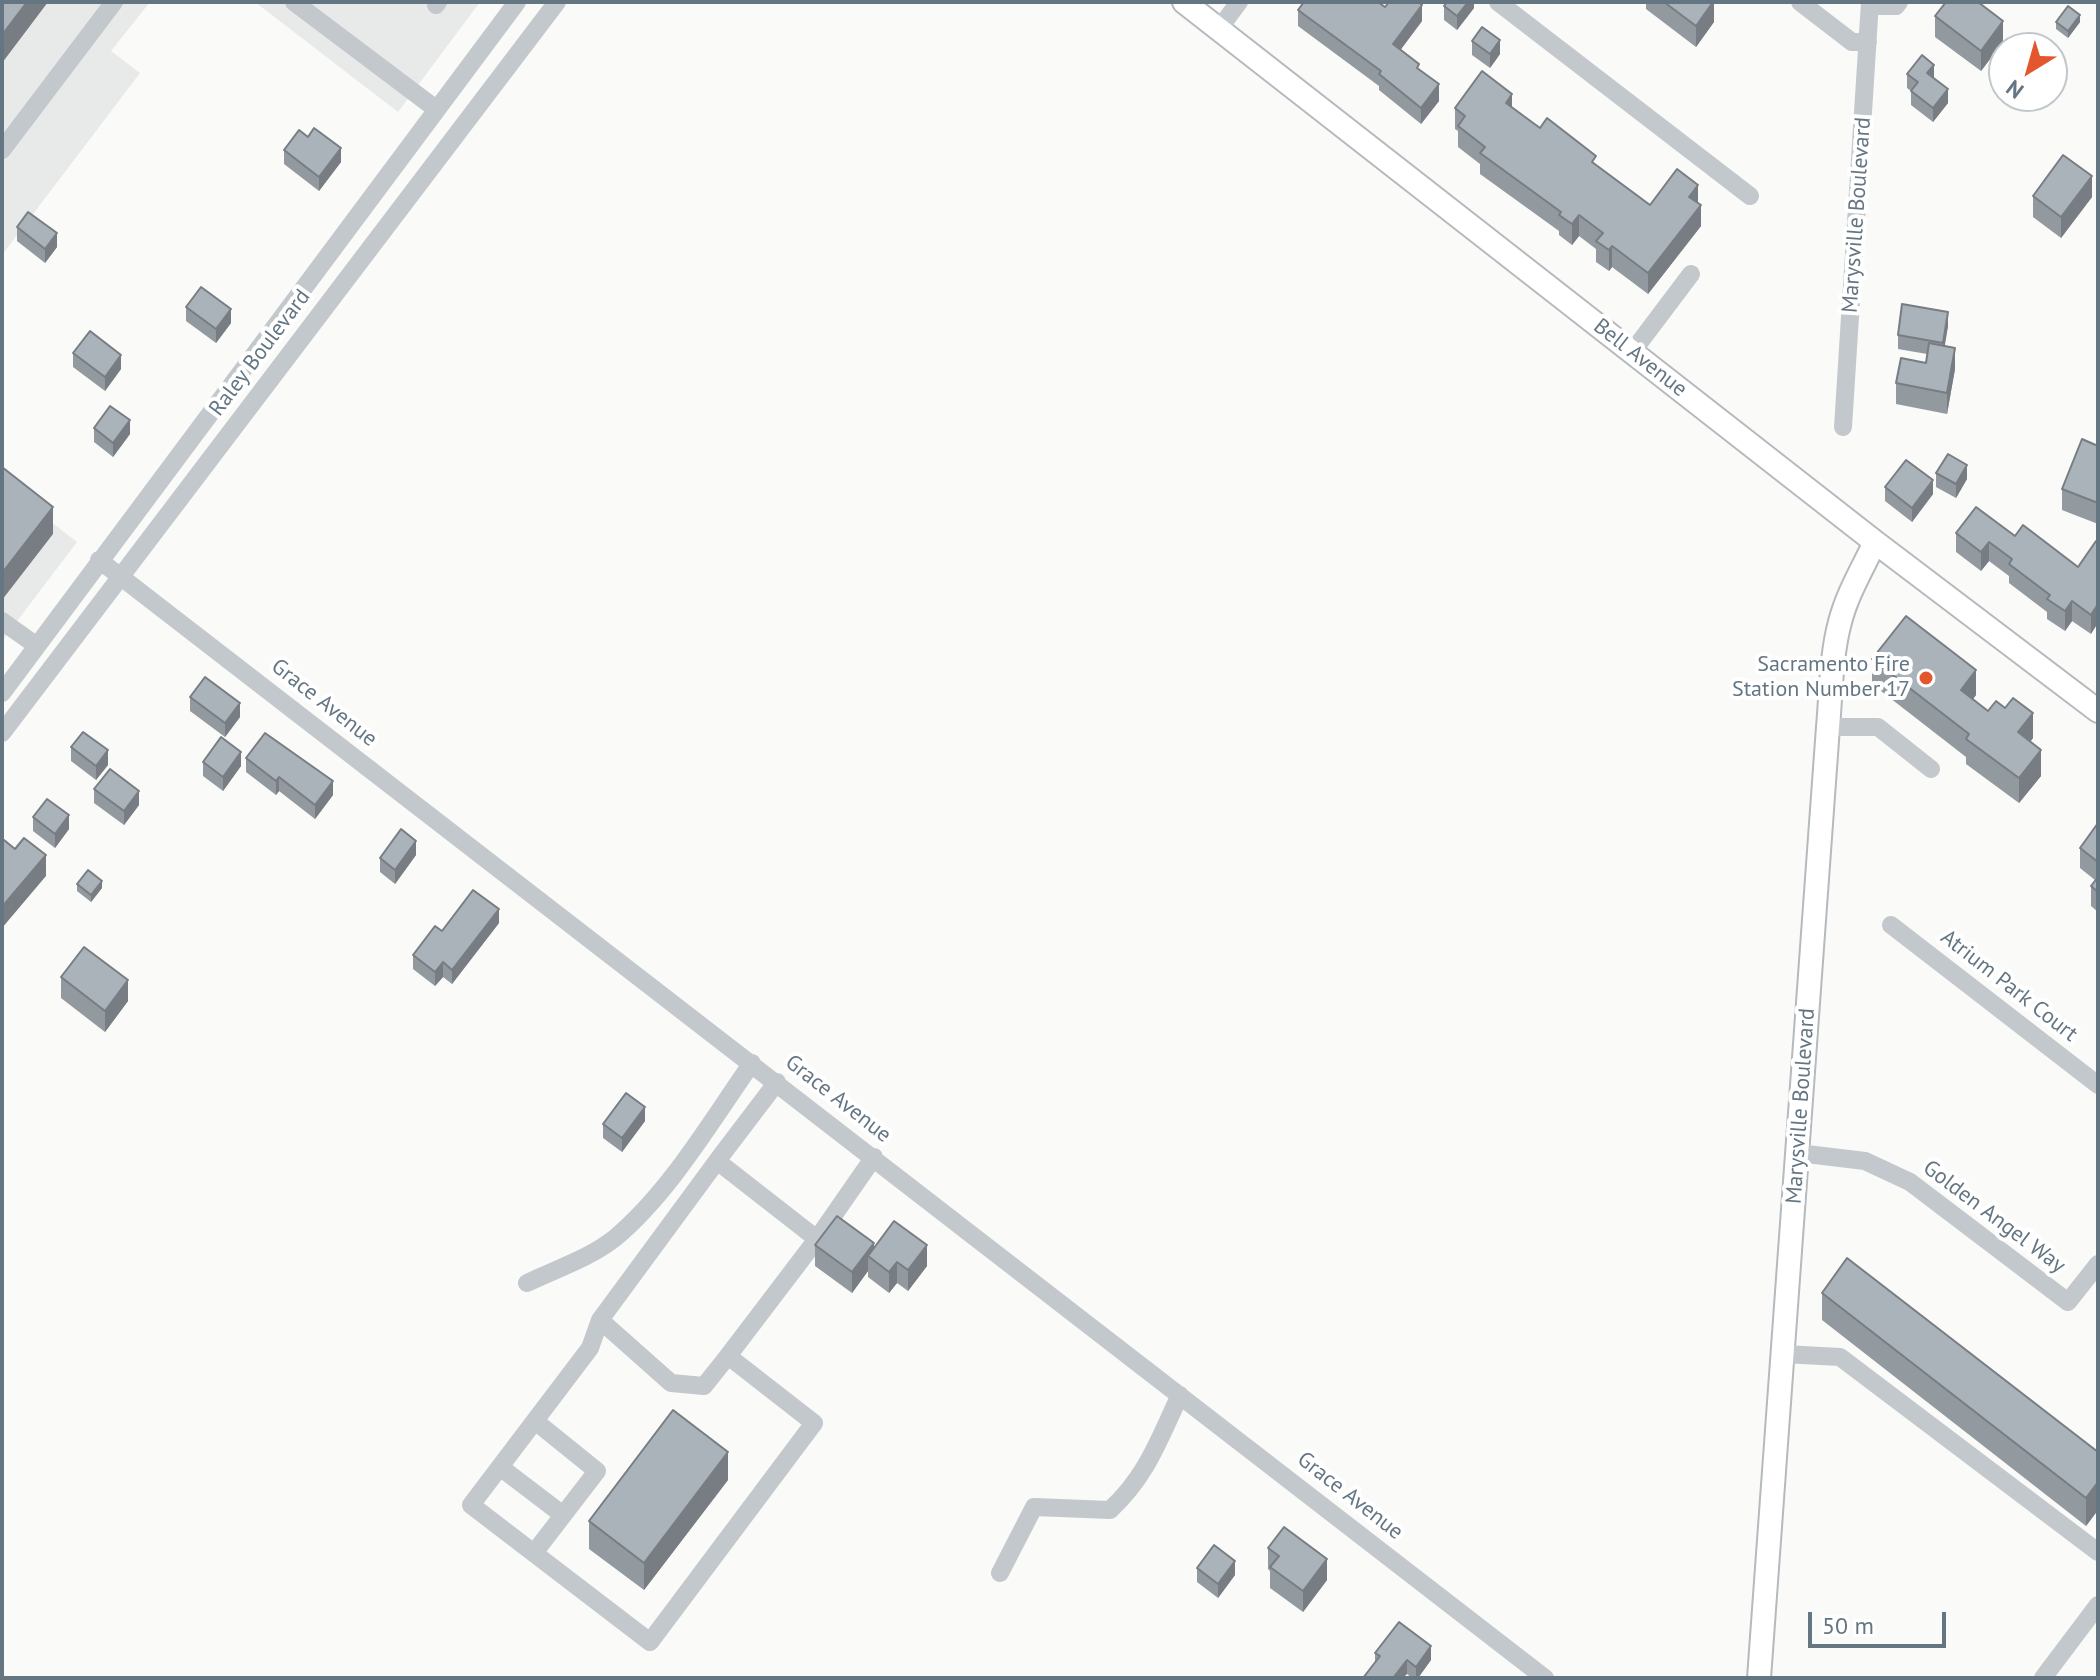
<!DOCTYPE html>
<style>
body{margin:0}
#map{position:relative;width:2100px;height:1680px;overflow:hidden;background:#fafaf8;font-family:"PT Sans",sans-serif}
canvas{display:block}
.frame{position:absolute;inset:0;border:4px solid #657683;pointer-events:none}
.north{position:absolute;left:1988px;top:32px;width:80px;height:80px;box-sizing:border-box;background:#fff;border:2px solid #c1c8cd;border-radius:50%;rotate:217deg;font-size:22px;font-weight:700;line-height:32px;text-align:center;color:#657683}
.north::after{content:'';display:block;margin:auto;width:28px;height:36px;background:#e4572e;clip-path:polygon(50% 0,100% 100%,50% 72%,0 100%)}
.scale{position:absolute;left:1808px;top:1612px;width:138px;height:36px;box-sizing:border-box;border:4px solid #657683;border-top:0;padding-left:10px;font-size:24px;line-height:28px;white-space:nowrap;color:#657683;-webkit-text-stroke:6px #fff;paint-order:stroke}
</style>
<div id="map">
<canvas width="2100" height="1680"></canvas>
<div class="frame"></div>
<div class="north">N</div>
<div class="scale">50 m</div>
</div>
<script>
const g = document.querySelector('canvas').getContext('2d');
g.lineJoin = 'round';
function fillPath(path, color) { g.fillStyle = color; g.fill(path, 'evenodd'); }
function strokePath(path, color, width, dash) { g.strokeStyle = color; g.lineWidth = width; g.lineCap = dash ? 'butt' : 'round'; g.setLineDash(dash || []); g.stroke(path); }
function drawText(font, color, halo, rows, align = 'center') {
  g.font = font + ' "PT Sans",sans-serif'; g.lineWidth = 8; g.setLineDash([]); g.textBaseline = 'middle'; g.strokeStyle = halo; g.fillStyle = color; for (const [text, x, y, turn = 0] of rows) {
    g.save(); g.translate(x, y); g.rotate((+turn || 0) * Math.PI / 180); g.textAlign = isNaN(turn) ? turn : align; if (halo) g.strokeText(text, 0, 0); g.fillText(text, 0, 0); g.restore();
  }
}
fillPath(new Path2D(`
 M2,2h148l-39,49 29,22 -138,182z
 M255,2h225l-82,110z
 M2,484l75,58 -75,99z`), '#e8e9e9');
const major = new Path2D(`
 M1184,2l691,540 223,169
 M1759,1678l69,-951c3,-34 3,-72 12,-105 7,-28 23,-54 35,-80`);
strokePath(major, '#b5babe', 26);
strokePath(new Path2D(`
 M294,2l142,107
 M1498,2l252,194
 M1800,2l52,40h16
 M436,5l2,-3
 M1870,6h26l3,-4
 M1219,29l20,-27
 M2,150l112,-148
 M1633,351l58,-77
 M1843,427l27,-425
 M99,560l1446,1118
 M2,621l35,25
 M2,693l515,-691
 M1828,727h50l53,42
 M2,733l555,-731
 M1891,925l207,160
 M777,1082l-60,79 100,78 57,-82
 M1798,1153l67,8 45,21 158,120 30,-38
 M717,1161l-117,159 -10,28 -119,157 179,137 164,-219 -86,-67 89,-117
 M527,1283c29,-14 63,-25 88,-45 55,-46 96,-117 137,-175
 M600,1320l71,63 33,3 24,-30
 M1783,1354l57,3 258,195
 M500,1467l63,48
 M534,1553l63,-82 -62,-50
 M1000,1573l34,-66 76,3c37,-34 49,-71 70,-115
 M2043,1678l55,-73`), '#c3c8cc', 18);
strokePath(major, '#fff', 22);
fillPath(new Path2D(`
 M1474,2v6l-17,22 -13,-10v-14z
 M1646,2h68v20l-18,25 -50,-38z
 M1385,7l37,14 -21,28 18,21 20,31 -18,23 -42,-34v-4l-81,-60v-16z
 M1935,16l68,26 -22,29 -46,-34z
 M2056,22h24l-12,16 -12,-9z
 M1472,41l28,13 -10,14 -18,-13z
 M1907,74l27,5 14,24 -15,19 -22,-17v-14l-4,-3z
 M1512,107l28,21 56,37 54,40 48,-1 3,22 -53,68 -36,-27 -3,4 -13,-9v-13l-17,-13 -7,9 -13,-10v-4l-79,-57v-10l-22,-17v-16l-3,-2v-21z
 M284,150l57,12 -22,29 -35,-27z
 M2033,196l59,1 -31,41 -28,-21z
 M17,227l40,20 -12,16 -28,-22z
 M186,307l45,16 -15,20 -30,-22z
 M1948,326l-4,20 11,23 -8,45 -51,-10v-21l30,-20 1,-9 -29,-5v-14z
 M73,353l48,16 -16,22 -32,-24z
 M94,428l36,6 -17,23 -19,-15z
 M2098,446v78l-36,-14v-21z
 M1936,473l31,6 -11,19 -20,-11z
 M1885,487l48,7 -21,28 -27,-21z
 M1956,533l59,3 63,31 18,-26 -5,93 -19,-13 -7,10 -18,-12v-7l-38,-29v-7l-20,-15 -8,10 -25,-19z
 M1872,659l104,36 -3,4 15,12 45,27 -3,4 11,34 -22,27 -53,-39v-7l-94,-73z
 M190,697l50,20 -15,20 -35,-26z
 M71,747l37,18 -12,15 -25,-19z
 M246,758l87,37 -18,24 -36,-28 -3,4 -30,-23z
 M203,762l38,4 -18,25 -20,-15z
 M94,789l45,16 -15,20 -30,-22z
 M33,817l36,12 -14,19 -22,-17z
 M2098,823v89l-7,-6v-20l4,-6 -15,-12v-20z
 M416,855l-21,29 -15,-12v-14z
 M77,884l25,4 -11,14 -14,-11z
 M499,923l-47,61 -9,-7 -8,9 -22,-17v-14l29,-24z
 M61,977l67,24 -23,31 -44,-34z
 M645,1121l-23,31 -19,-14v-14z
 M815,1245l59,4 53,17 -19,25 -11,-8 -8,10 -21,-16v-6l-16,22 -37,-27z
 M1822,1293l276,159v58l-12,16 -264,-206z
 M728,1480l-84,110 -55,-41v-28z
 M1268,1548l59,32 -24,32 -33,-24v-17l-2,-2z
 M1197,1568l38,7 -17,23 -21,-16z
 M1375,1653l56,7 -13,18h-6l-5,-4 -32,-12z`), '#929a9f');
fillPath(new Path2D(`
 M27,2h21l-46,61v-28z
 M1468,2h6v6l-17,22v-14z
 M1714,2v20l-18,25v-21z
 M1422,5v16l-29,39v-16z
 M2080,15v7l-12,16v-7z
 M2003,21v21l-22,29v-20z
 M1500,40v14l-10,14v-14z
 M1934,65v14l-7,-6z
 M1439,84v17l-18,23v-16z
 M1948,89v14l-15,19v-14z
 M1512,94v21l-6,-12z
 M341,148v14l-22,29v-14z
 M2092,176v21l-31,41v-21z
 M1698,185v21l-9,-9z
 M1701,205v21l-53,68v-21z
 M1579,215v21l-7,9v-21z
 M57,233v14l-12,16v-14z
 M1612,246v21l-3,4v-21z
 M231,309v14l-15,20v-14z
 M1948,312v14l-5,31v-14z
 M1955,348v21l-8,45v-21z
 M121,355v14l-16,22v-14z
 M130,420v14l-17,23v-14z
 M1967,465v14l-11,19v-14z
 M1933,480v14l-21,28v-14z
 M53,507v27l-51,66v-27z
 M1989,542v19l-8,10v-19z
 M2072,601v20l-7,10v-20z
 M2098,604v19l-7,11v-19z
 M1976,670v25l-15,20v-25z
 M240,703v14l-15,20v-14z
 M2033,713v25l-15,20v-26z
 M108,750v15l-12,15v-14z
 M2041,750v26l-22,27v-25z
 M241,752v14l-18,25v-14z
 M279,777v14l-3,4v-14z
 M333,781v14l-18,24v-14z
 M139,791v14l-15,20v-14z
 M69,815v14l-14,19v-14z
 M416,841v14l-21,29v-14z
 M46,855v21l-44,52v-21z
 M102,881v7l-11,14v-7z
 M499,909v14l-47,61v-14z
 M443,962v15l-8,9v-14z
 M128,980v21l-23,31v-21z
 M645,1107v14l-23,31v-14z
 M874,1243v17l-6,-4v15l-16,22v-21z
 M927,1245v21l-19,25v-21z
 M897,1262v21l-8,10v-21z
 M728,1452v28l-84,110v-27z
 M2098,1482v28l-12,16v-28z
 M1327,1559v21l-24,32v-21z
 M1235,1561v14l-17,23v-14z
 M1431,1646v14l-13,18h-2v-11z
 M1407,1660v14l-4,4h-10z`), '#777d82');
const building = new Path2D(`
 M2,2h25l-25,33z
 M1304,2h74l7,5 4,-5h30l3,3 -29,39 26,20 -2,4 22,16 -18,24 -42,-34 2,-3 -83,-61z
 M1447,2h21l-11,14 -13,-10z
 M1664,2h49l-17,24z
 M1946,2h32l25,19 -22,30 -46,-35z
 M2068,6l12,9 -12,16 -12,-9z
 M1482,27l18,13 -10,14 -18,-13z
 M1922,55l12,10 -7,8 21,16 -15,19 -22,-17 7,-9 -11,-8z
 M1482,71l30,23 -6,9 34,25 7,-10 49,38 -4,6 58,43 27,-36 21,16 -9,12 12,8 -53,68 -36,-27 -3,4 -13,-9 7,-8 -24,-18 -7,9 -13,-9 2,-3 -81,-59 5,-6 -27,-21 7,-10 -10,-8z
 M314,128l27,20 -22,29 -35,-27 15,-20 9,7z
 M2063,155l29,21 -31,41 -28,-21z
 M28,212l29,21 -12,16 -28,-22z
 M201,287l30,22 -15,20 -30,-22z
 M1902,304l46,8 -5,31 -45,-8z
 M90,331l31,24 -16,22 -32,-24z
 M1929,343l26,5 -8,45 -51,-10 5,-25 25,5z
 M110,406l20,14 -17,23 -19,-15z
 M2082,439l16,7v57l-36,-14z
 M1948,454l19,11 -11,19 -20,-11z
 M1906,460l27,20 -21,28 -27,-21z
 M2,467l51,40 -51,66z
 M1976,507l39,29 8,-11 55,42 18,-26 2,1v62l-7,11 -19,-14 -7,10 -18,-12 3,-4 -41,-31 3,-5 -23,-17 -8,10 -25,-19z
 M1906,616l70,54 -15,20 27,21 8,-10 9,7 8,-10 20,15 -15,19 23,18 -22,28 -53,-39 3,-5 -97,-75z
 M205,677l35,26 -15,20 -35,-26z
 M83,732l25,18 -12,16 -25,-19z
 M265,733l68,48 -18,24 -36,-28 -3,4 -30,-23z
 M221,737l20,15 -18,25 -20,-15z
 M110,769l29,22 -15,20 -30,-22z
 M47,799l22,16 -14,19 -22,-17z
 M2098,823v39l-18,-14z
 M401,829l15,12 -21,29 -15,-12z
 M24,838l22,17 -44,52v-64l2,-3 11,9z
 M88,870l14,11 -11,14 -14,-11z
 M2098,877v15l-7,-6z
 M473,890l26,19 -47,61 -9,-8 -8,10 -22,-17 22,-29 7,5z
 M84,947l44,33 -23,31 -44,-34z
 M626,1093l19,14 -23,31 -19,-14z
 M837,1216l37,27 -22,29 -37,-27z
 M894,1221l33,24 -19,25 -11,-8 -8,10 -21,-16z
 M1847,1258l251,194v30l-12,16 -264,-205z
 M673,1410l55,42 -84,111 -55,-42z
 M1284,1527l43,32 -24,32 -33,-24 9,-11 -11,-8z
 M1214,1545l21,16 -17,23 -21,-16z
 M1399,1622l32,24 -15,21 -9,-7 -14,18h-30l17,-22 -5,-3z`);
fillPath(building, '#aab3b9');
strokePath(building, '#777d82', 2);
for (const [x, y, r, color] of [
 [1926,678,8,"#e4572e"]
]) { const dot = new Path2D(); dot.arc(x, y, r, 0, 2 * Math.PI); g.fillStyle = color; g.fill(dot); strokePath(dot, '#fff', 3); }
drawText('22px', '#657683', '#fff', [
 ["Marysville Boulevard",1857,215,-86],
 ["Raley Boulevard",260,353,-53],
 ["Bell Avenue",1640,358,38],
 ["Grace Avenue",324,703,38],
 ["Atrium Park Court",2009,986,38],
 ["Grace Avenue",838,1099,38],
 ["Marysville Boulevard",1801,1106,-86],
 ["Golden Angel Way",1994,1217,37],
 ["Grace Avenue",1350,1496,38]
]);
drawText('22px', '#657683', '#fff', [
 ["Sacramento Fire",1910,665],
 ["Station Number 17",1910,690]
], 'right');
</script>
